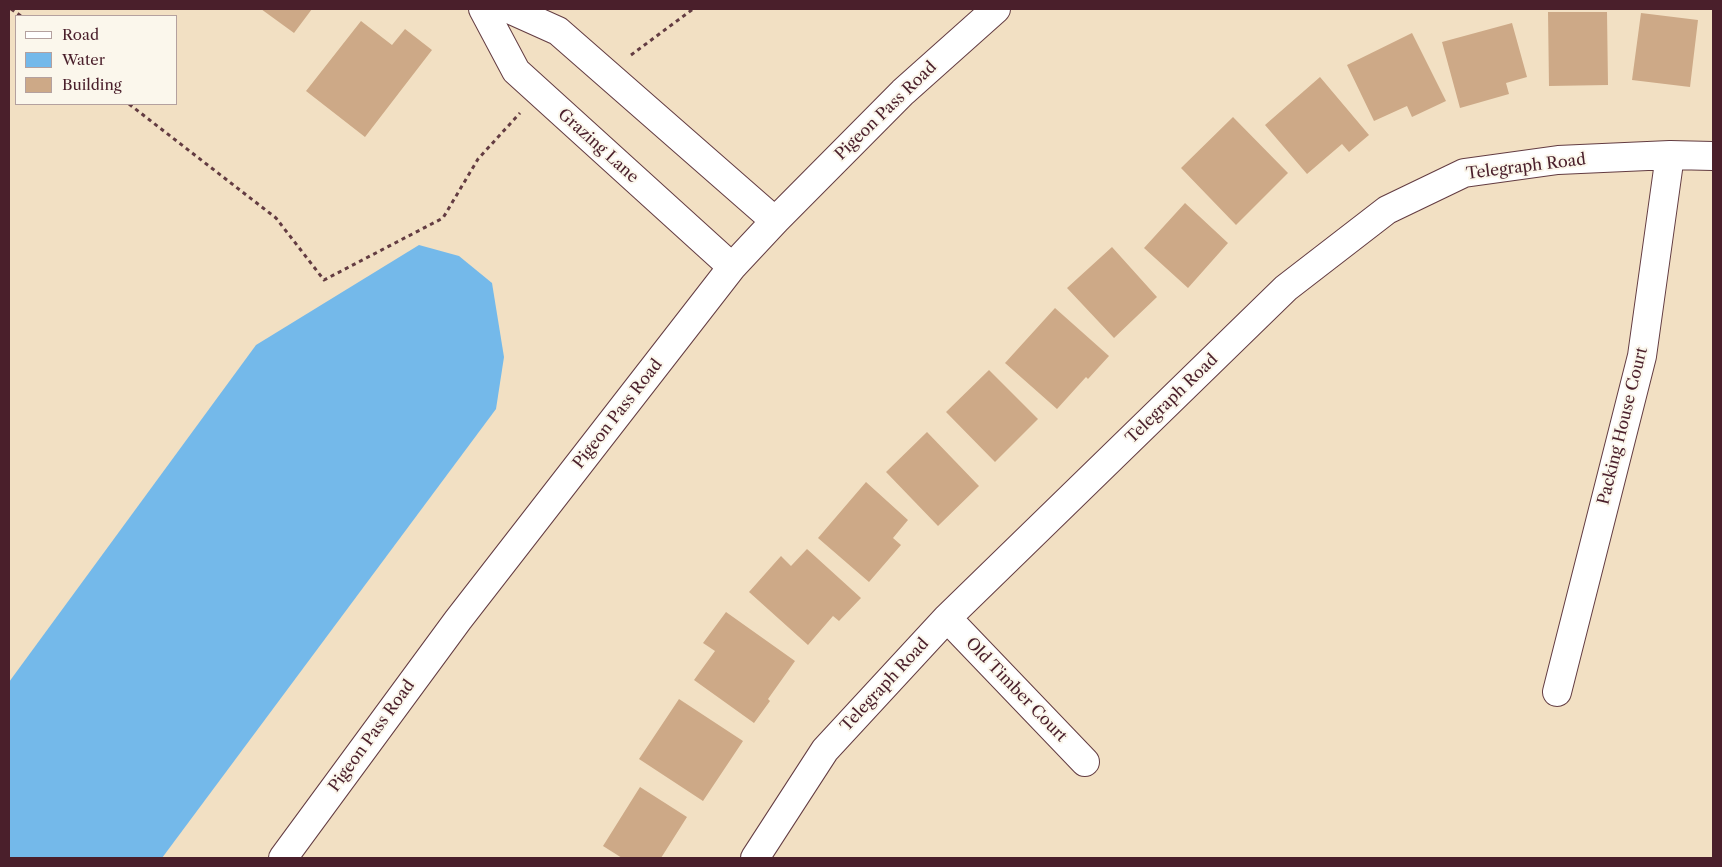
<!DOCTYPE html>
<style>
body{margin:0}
#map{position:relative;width:1722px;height:867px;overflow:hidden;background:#f2e0c3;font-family:"Libre Caslon Text",serif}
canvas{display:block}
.frame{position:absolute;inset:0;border:10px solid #4a1f2b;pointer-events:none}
.legend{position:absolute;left:15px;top:15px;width:162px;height:90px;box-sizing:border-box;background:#fbf7ec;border:1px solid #b4a19f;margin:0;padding:6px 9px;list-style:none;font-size:15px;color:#4a1f2b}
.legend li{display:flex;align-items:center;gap:10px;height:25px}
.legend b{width:25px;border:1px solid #b4a19f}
</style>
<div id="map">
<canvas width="1722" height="867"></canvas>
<div class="frame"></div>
<ul class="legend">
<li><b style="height:6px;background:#fff"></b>Road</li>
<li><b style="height:14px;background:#74b9ea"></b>Water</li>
<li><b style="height:14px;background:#cda987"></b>Building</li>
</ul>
</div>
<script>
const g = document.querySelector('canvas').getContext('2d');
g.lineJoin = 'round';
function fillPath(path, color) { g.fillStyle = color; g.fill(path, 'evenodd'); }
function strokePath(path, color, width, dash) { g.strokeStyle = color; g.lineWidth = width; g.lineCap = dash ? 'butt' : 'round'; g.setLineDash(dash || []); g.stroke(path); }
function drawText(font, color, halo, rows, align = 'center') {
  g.font = font + ' "Libre Caslon Text",serif'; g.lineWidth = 4; g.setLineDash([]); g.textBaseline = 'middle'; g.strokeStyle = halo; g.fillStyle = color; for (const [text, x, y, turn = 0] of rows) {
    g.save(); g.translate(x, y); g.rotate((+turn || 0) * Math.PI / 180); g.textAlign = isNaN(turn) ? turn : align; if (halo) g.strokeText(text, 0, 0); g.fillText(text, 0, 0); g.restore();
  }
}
fillPath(new Path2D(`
 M419,245l40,11 33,27 12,74 -8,52 -334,449h-153v-176l247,-337z`), '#74b9ea');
fillPath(new Path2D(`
 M261,9h51l-18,24z
 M1548,12h59l1,73 -59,1z
 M1641,13l57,7 -8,67 -58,-7z
 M361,21l31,24 13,-16 27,21 -67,87 -59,-46z
 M1512,23l15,54 -21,6 3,11 -49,14 -18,-66z
 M1412,33l34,68 -34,16 -5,-11 -33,15 -27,-56z
 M1320,77l49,58 -20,17 -7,-8 -35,30 -42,-49z
 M1233,117l55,56 -52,52 -55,-57z
 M1185,203l43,40 -40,45 -44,-40z
 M1112,247l45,50 -43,41 -47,-50z
 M1055,308l54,48 -21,23 -2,-2 -29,32 -52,-46z
 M989,370l49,49 -43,43 -49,-50z
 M927,432l52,54 -41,40 -52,-54z
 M866,482l42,38 -15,18 8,7 -32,37 -51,-44z
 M807,549l54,49 -22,23 -6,-5 -25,29 -59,-53 32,-36 10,10z
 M726,612l69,49 -27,38 2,2 -16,22 -60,-43 21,-29 -12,-8z
 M679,699l64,42 -40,60 -64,-42z
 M640,787l47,30 -26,41h-39l-19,-12z`), '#cda987');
const minor = new Path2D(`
 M483,9l33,62 216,196
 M509,9l49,22 217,190
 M947,618l138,144
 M1557,692l85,-336 28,-201
 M283,858l175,-238 274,-353 43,-46 128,-129 93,-83
 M755,858l70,-108 122,-132 339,-330 101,-78 77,-37 94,-13 112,-5 43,1`);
strokePath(minor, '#633c42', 30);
strokePath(new Path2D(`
 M11,9l10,7
 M631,55l62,-46
 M129,104l147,114 48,62 119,-62 35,-59 42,-46`), '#633c42', 3, [4, 4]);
strokePath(minor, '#fff', 28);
drawText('16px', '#4a1f2b', '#fbf7ec', [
 ["Pigeon Pass Road",886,111,-44],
 ["Grazing Lane",598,146,42],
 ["Telegraph Road",1526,167,-7],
 ["Telegraph Road",1172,399,-44],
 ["Pigeon Pass Road",618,414,-52],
 ["Packing House Court",1623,426,-76],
 ["Telegraph Road",885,685,-47],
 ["Old Timber Court",1016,690,46],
 ["Pigeon Pass Road",372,736,-54]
]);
</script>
